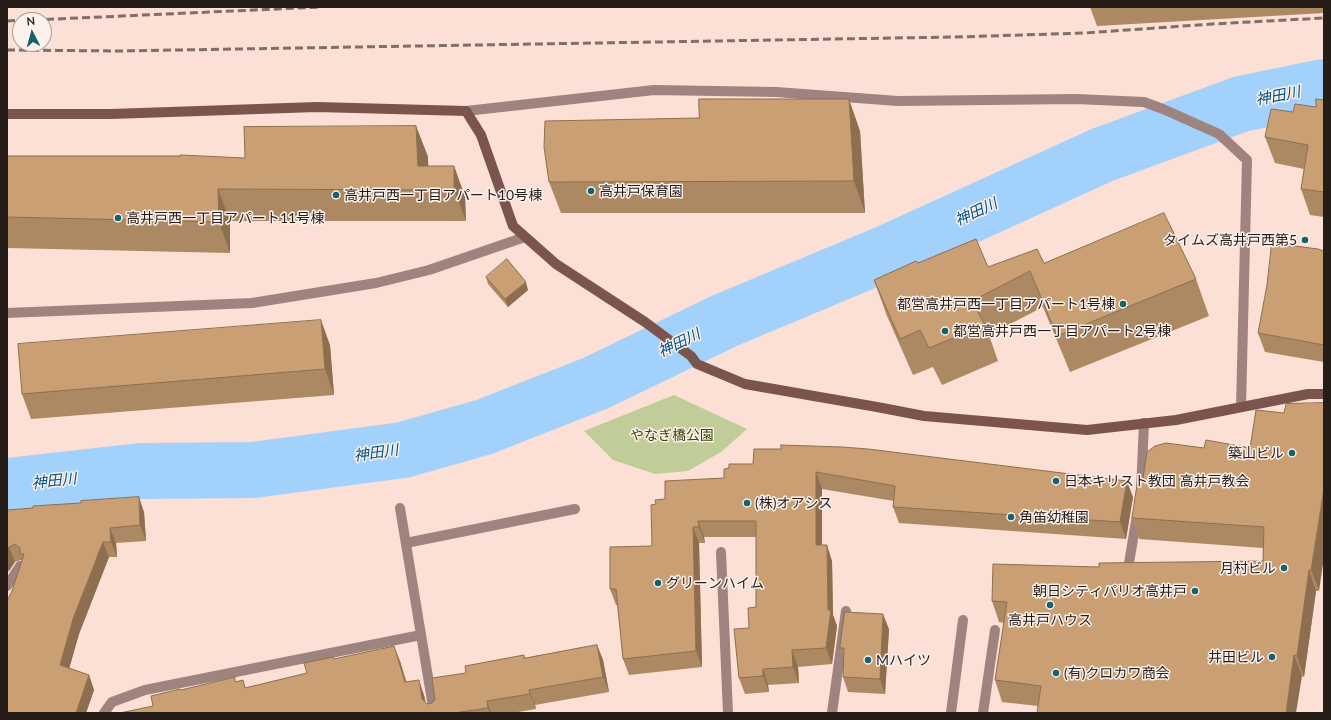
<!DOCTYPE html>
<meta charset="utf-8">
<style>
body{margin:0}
#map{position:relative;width:1331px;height:720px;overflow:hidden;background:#fcdfd5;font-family:Lato,sans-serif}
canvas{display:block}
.frame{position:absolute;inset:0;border:8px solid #261c18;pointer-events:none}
.north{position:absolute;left:12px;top:12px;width:40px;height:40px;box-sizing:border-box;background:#fcf1ec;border:1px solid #a69c97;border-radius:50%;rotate:354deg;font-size:11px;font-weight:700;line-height:16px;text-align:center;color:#261c18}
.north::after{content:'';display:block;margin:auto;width:14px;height:18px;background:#15626c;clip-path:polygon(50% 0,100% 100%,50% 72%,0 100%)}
</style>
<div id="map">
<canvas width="1331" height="720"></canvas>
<div class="frame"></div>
<div class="north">N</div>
</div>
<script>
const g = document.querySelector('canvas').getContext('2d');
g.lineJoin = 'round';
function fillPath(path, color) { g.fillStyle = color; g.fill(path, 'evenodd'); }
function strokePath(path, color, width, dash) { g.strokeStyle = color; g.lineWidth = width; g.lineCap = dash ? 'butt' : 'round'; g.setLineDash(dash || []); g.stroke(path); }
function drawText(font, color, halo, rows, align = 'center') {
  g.font = font + ' Lato,"Noto Sans JP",sans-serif'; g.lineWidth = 3; g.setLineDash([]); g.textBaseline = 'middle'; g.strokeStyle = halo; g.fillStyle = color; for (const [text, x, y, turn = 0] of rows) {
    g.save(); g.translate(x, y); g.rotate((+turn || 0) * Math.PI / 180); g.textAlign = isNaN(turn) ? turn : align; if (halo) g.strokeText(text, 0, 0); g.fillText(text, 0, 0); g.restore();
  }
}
fillPath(new Path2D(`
 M674,395l73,34 -26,23 -33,19 -33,3 -42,-14 -29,-29z`), '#c0cd99');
strokePath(new Path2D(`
 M7,486l134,-15 112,-1 150,-20 81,-23 112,-44 128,-62 165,-69 213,-97 139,-51 83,-17`), '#a2d2fb', 56);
strokePath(new Path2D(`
 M1141,491l3,-68
 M406,543l169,-34
 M721,552l7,161
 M1128,569l9,-54
 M7,586l13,-20
 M832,713l14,-102
 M951,713l12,-93
 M983,713l12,-83`), '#9f837e', 10);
strokePath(new Path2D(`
 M466,111l188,-21 122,2 122,9 178,-2 68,3 19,7 56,25 28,26 -6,247
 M7,313l245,-10 124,-20 53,-13 96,-33
 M400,508l34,205
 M104,713l8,-11 33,-12 276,-55`), '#9f837e', 10);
strokePath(new Path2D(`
 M7,114h104l206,-7 149,4 15,24 32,91 43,38 89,58 46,34 6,8 48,20 132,23 47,9 163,14 89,-10 132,-26h16`), '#7b554d', 10);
strokePath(new Path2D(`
 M34,20l287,-13
 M7,21l13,-1
 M7,50l110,1 838,-14 130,-4 127,-9 112,-6`), '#806e68', 3, [8, 4]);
fillPath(new Path2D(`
 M1090,7h234v6l-227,13z
 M1324,100v117l-14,-2 -9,-26 3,-20 -29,-6 -10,-26 28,-25 23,-5z
 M699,118l161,13 5,82h-304l-12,-31z
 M416,126l12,31v9h26l11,31 1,24h-236v32l-223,-5v-92l238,2z
 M1324,251v111l-59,-10 -7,-19z
 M1044,263l152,16 13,37 -139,56 -27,-65 -54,28 9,26 -56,24 -9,-18 -20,8 -26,-59 -13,-36 114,-13z
 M486,277l42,13 -20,17 -20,-23z
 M330,345l4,50 -303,24 -9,-25z
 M1256,410l63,181h-3l-12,86 -2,-1 -264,30 -36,-4 -7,-22 9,-57 -5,-1 -7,-21 107,-34 164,-6v-13l-124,-9 -7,-21 11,-40 61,-30h46z
 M729,464l404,33 -7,42 -227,-16 -6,-16 1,-6 -72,-12v56l10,16 1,54 4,11 -5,38 -34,3 1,16 -31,2 1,7 -24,2 -6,-16 10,-50 7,-21v-70h-52l1,6h-6l3,124 -73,8 -6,-16 -5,-54h-2l-6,-16 42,-43 4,-42 9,-5 59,-21 5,-10z
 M7,510l137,2 2,29 -30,2 1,14h-8l-30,77 -10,34 20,7 5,15 -8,23h-79l5,-122 10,-31h-1l-6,2 -6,9h-2z
 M889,629l-4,65 -37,-2 -5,-15 1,-19 -4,-10z
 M597,645l6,15 6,32 -74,13 1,4 -24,4h-392l33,-7 28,-16 56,-8 9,6 61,-15 27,-14 66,2 6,21 18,13 2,8 1,1 5,-1 34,-30 58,-18 1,3z`), '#ad8963');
fillPath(new Path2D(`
 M849,99l11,32 5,82 -11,-32z
 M416,126l12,31 1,33 -11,-24z
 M454,166l11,31 1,24 -12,-31z
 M218,189l12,32v32l-11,-31z
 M526,282l2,8 -20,17 -3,-8z
 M321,320l9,25 4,50 -9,-26z
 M816,472l6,17v72l-6,-16z
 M1127,481l6,16 -7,42 -6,-17z
 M1324,488v69l-5,34 -8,-21z
 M139,497l5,15 2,29 -6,-16z
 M698,521l6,16 1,6 -6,-16z
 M693,527l6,16 3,124 -6,-16z
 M110,528l6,15 1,14 -6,-15z
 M103,542l6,15 -30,77 -13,46 -6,-15 13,-46z
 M827,545l5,16 1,54 4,11 -5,38 -6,-16 2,-38z
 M9,547l6,15 -6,9 -2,-6v-15z
 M1309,570l7,21 -12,86 -7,-21z
 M883,614l6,15 -4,65 -5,-15z
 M597,645l6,15 6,32 -6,-15z
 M394,646l6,15 11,36 -6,-15z
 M792,650l6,17 1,16 -6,-16z
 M1294,655l8,21 -6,37h-10z
 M763,669l5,16 1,7 -6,-16z
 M89,675l5,15 -8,23h-10z
 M419,680l5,15 3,18 -5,-14z
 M529,690l6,15 1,4 -6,-15z
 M487,701l4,12h-1l-2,-5z`), '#8d6f50');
const building = new Path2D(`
 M699,99h150l5,82 -305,1 -5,-35 1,-26 154,-3z
 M1316,99l8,1v92l-23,-3 7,-44 -43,-8 6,-28 22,3 2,-8 21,3z
 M416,126l2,40h36v24l-236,-1 1,33 -212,-5v-61h173v-1l65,3 -1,-31z
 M1164,213l32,66 -139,57 -27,-65 -58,30 13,24 -56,23 -9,-18 -20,9 -26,-59 42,-19 2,2 58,-24 12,28 49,-18 7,14z
 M1272,243l46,6 6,2v94l-66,-12 9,-48z
 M507,259l19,23 -21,17 -19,-22z
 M321,320l4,49 -303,25 -4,-50z
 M1324,403v85l-13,82h-2l-12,86 -3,-1 -8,58h-249l4,-27 -46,-6 12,-78 -15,-1 1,-37 106,3v-4l164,-2 1,-34 -132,-9 6,-40h5l4,-26 8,-6 11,-3 38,5 2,-8 44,8 6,-38 28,3 2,-9z
 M781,445l61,2 26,2 259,32 -7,41 -227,-15 2,-21 -79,-14v73h11l1,65h3l-5,38 -34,2 1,17 -30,2v7l-24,2 -5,-49 15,-1 -1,-20 8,-1v-86h-58l1,6h-6l3,124 -73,8 -7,-70h-6v-42l42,-1 -1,-41 5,-1 -1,-4 10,-1v-18l59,-3v-9l5,-1v-4h24l1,-15h27z
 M139,497l1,28 -30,3 1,14h-8l-30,77 -13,46 29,10 -13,38h-69v-112l5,-10 12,-37h-4v-6l-5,-4 -6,3 -2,3v-40l26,-2v-2l48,-3v-2z
 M845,612l38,2 -3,65 -37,-2 1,-29h-4z
 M597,645l6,32 -74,13 1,4 -43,7 1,7 -34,5h-334l33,-7 -2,-10 29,-7 1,1 54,-13v5l8,-2 2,8 62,-15 -3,-10 29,-6 1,2 60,-13 11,36 14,-2 3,19 5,5 5,-1 3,-3 -3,-22 34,-5 -1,-7 59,-11v3z`);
fillPath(building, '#c99f73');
strokePath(building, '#8d6f50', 1);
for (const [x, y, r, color] of [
 [591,191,4,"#15626c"],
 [336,195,4,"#15626c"],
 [118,218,4,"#15626c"],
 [1305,240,4,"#15626c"],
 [1123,304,4,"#15626c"],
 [945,331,4,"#15626c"],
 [1292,453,4,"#15626c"],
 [1056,481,4,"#15626c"],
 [747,503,4,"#15626c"],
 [1011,517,4,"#15626c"],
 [1284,568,4,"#15626c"],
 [658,583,4,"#15626c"],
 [1195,591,4,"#15626c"],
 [1050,605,4,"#15626c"],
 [1272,657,4,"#15626c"],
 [868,660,4,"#15626c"],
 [1056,673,4,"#15626c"]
]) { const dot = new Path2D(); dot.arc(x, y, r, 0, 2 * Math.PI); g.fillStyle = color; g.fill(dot); strokePath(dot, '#fcf1ec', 1.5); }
drawText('14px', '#261c18', '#fcf1ec', [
 ["高井戸保育園",599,191],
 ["高井戸西一丁目アパート10号棟",344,195],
 ["高井戸西一丁目アパート11号棟",126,218],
 ["タイムズ高井戸西第5",1297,240,"right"],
 ["都営高井戸西一丁目アパート1号棟",1115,304,"right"],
 ["都営高井戸西一丁目アパート2号棟",953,331],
 ["築山ビル",1284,453,"right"],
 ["日本キリスト教団 高井戸教会",1064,481],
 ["(株)オアシス",755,503],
 ["角笛幼稚園",1019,517],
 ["月村ビル",1276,568,"right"],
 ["グリーンハイム",666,583],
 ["朝日シティパリオ高井戸",1187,591,"right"],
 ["高井戸ハウス",1050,620,"center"],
 ["井田ビル",1264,657,"right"],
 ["Mハイツ",876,660],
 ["(有)クロカワ商会",1064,673]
], 'left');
drawText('14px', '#3b4602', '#fcf1ec', [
 ["やなぎ橋公園",672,435]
]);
drawText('italic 15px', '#005285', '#fcf1ec', [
 ["神田川",1278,96,-11],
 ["神田川",976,212,-25],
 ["神田川",679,343,-26],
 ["神田川",376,453,-8],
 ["神田川",54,481,-6]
]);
</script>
